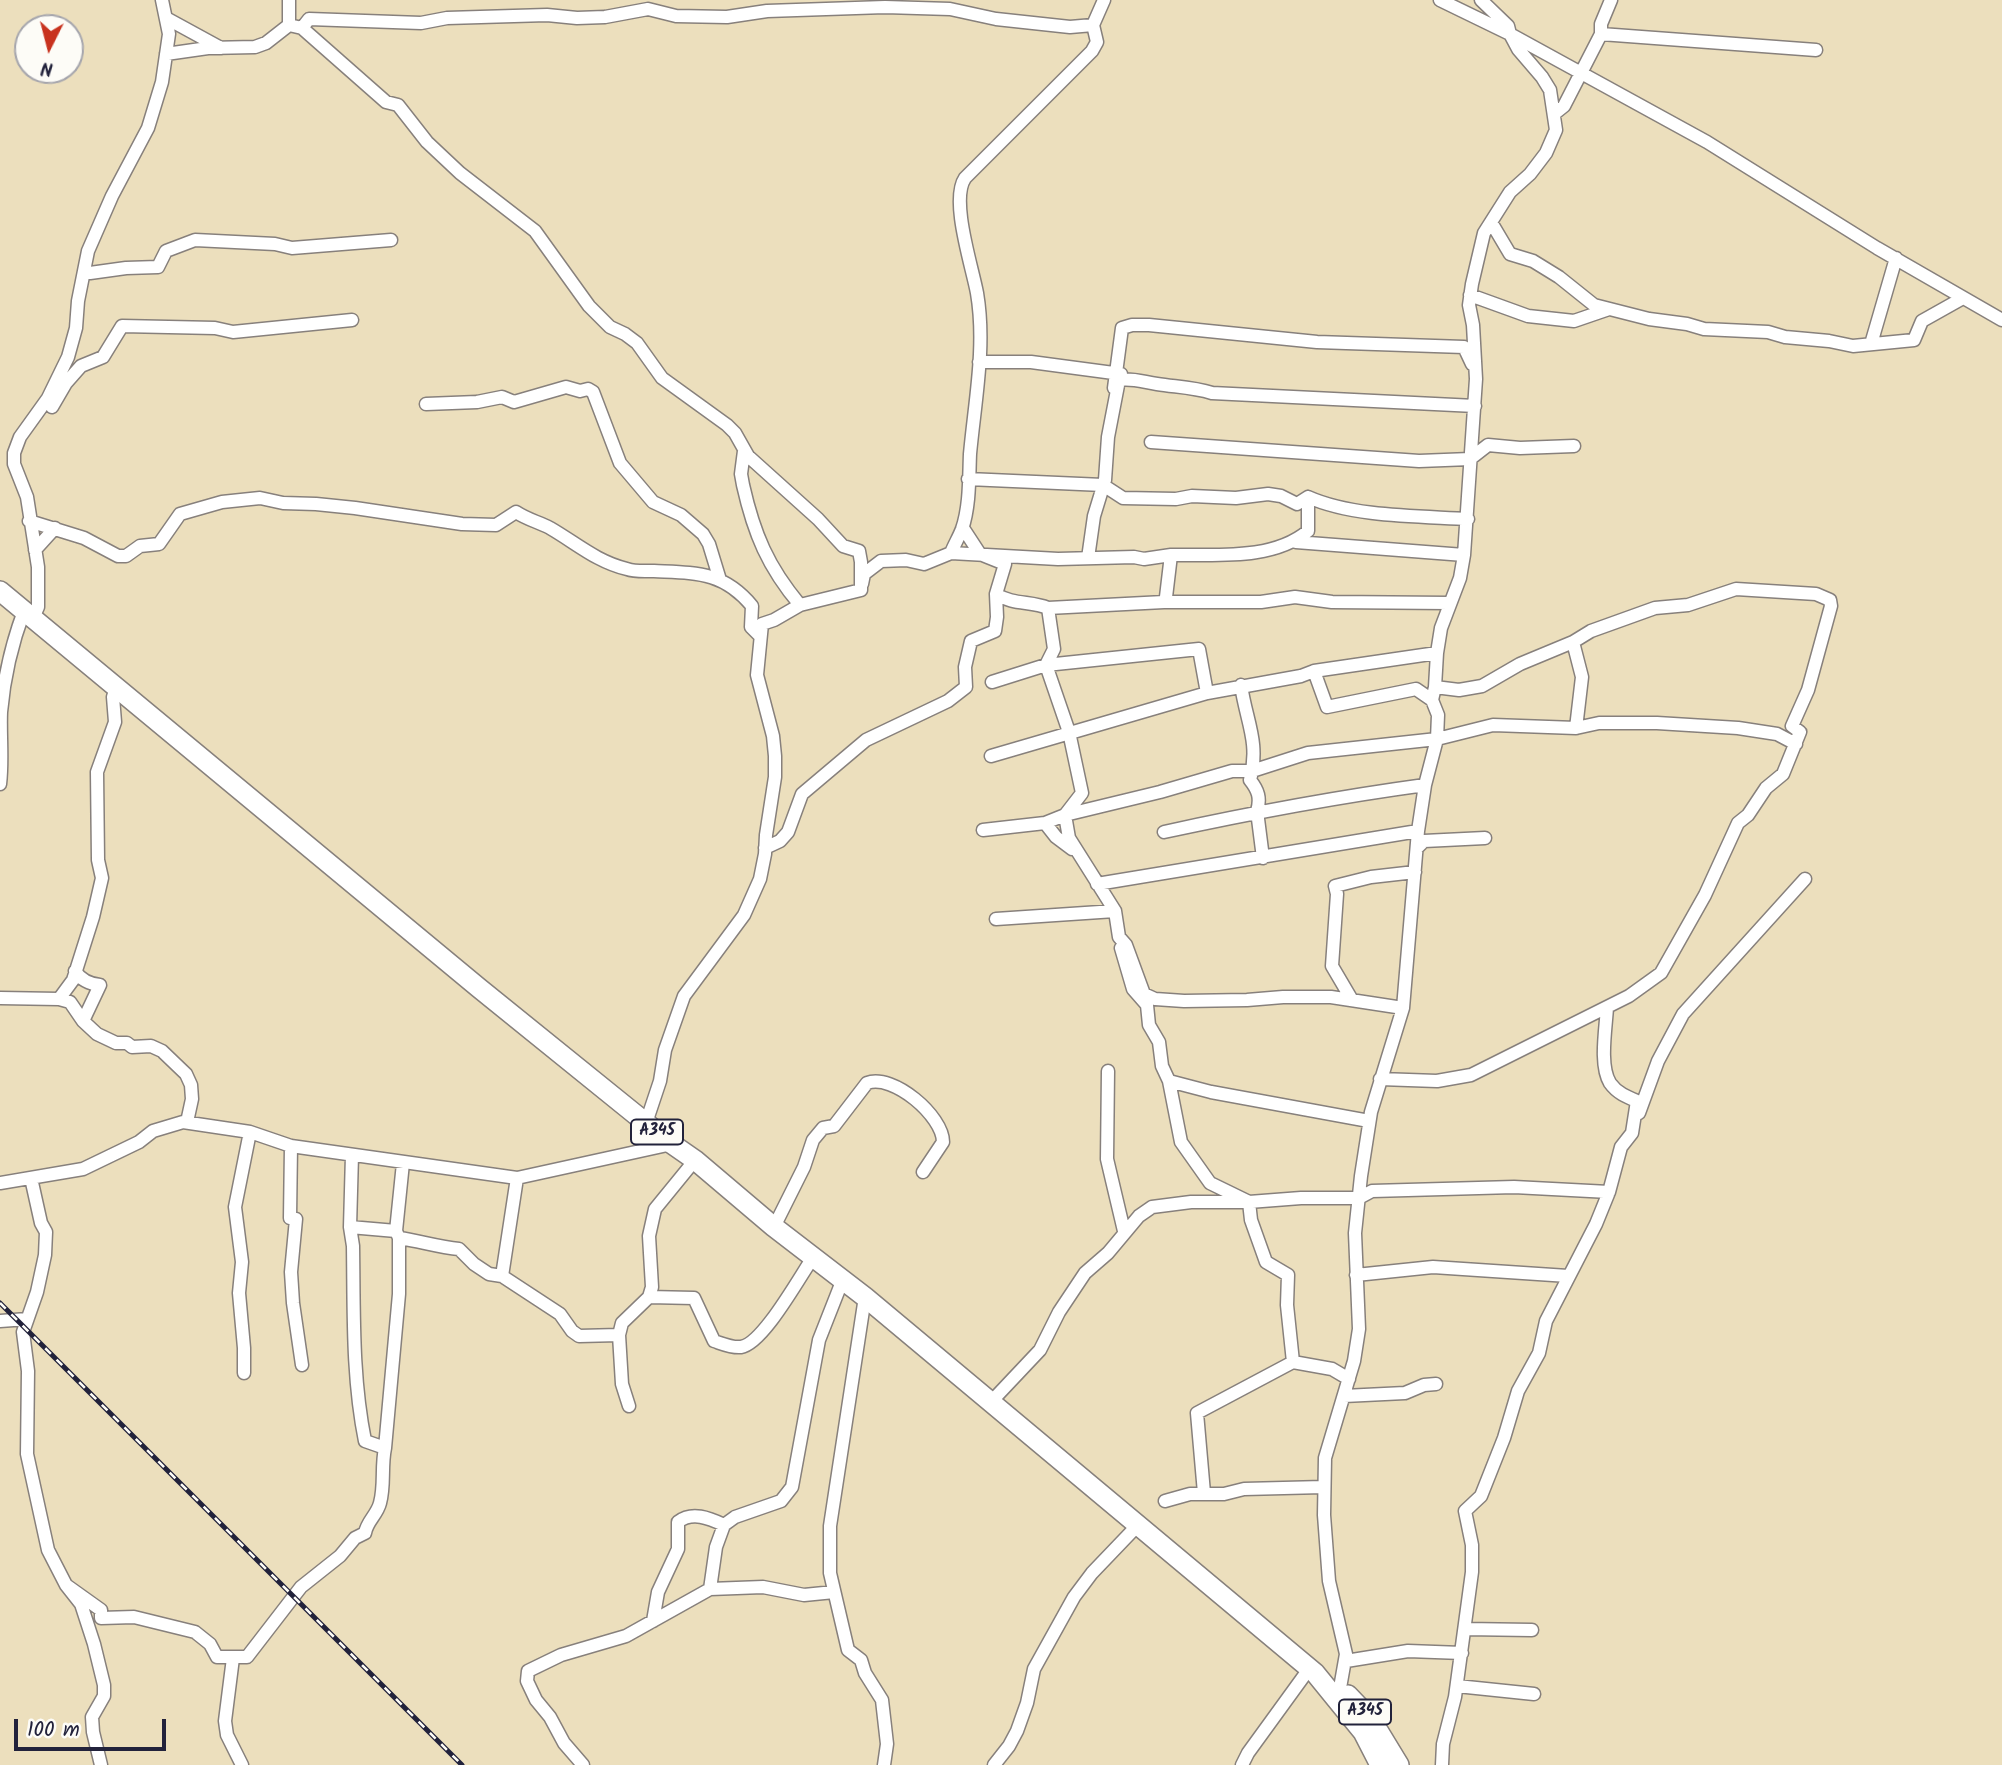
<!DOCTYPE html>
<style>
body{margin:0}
#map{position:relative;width:2002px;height:1765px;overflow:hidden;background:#ecdfbd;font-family:Kalam,sans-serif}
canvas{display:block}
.north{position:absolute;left:14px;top:14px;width:70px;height:70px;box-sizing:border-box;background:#fdfcf7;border:2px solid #a5a5ac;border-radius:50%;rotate:186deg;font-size:19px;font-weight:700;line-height:28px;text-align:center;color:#22223b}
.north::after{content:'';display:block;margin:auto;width:24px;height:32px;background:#c8321e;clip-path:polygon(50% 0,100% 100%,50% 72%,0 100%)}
.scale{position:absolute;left:14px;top:1719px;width:152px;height:32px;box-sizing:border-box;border:4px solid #22223b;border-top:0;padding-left:9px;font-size:21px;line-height:24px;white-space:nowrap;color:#22223b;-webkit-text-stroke:5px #fdfcf7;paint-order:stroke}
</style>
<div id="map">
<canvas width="2002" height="1765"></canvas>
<div class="north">N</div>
<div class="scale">100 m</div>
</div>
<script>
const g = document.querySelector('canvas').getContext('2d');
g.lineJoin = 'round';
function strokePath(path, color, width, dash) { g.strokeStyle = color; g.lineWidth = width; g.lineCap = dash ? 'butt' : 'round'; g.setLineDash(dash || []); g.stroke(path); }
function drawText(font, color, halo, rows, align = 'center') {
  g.font = font + ' Kalam,sans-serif'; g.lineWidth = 6; g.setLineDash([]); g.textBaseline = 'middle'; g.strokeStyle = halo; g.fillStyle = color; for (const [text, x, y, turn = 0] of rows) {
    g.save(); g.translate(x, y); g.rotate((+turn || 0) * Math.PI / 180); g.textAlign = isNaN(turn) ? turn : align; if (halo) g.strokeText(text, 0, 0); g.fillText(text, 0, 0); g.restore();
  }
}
const minor = new Path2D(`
 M289,0v25
 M1481,0l27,26 2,8 197,108 170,106 125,72
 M166,18l55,30
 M302,28l7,-9 112,4 26,-5 100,-3 30,3 28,-1 43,-8 28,7 51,1 40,-6 118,-4 65,2 46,10 74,8 23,-2
 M1601,34l215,16
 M166,54l42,-6 47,-1 11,-4 23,-18 13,3 84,74 12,3 29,37 33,31 75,58 54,75 21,21 15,7 12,9 25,35 65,47 8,8 13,23 70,63 25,27 16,5 2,11v28
 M1554,114l10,-8 37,-72v-10l10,-24
 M1491,222l19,32 23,7 26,16 35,28 55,14 38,5 17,5 64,3 17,5 44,4 24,5 61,-6 8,-19 41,-23
 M84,271l6,2 36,-5 32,-1 8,-16 29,-11 80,4 17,4 99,-8
 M1470,295l58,21 46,5 35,-12
 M1871,344l25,-86
 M979,362h52l90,12
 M1114,388l8,-60 10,-3h17l168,17 147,5 8,17
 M426,404l51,-2 25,-5 12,5 52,-15 14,4 8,-2 5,3 27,71 33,39 28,13 22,19 6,10 11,36
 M52,407l14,-24 15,-17 22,-9 19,-31 93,2 18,4 119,-12
 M1151,442l268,19 51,-2 18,-14 32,3 54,-2
 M744,451l-3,23 2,11c11,49 25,82 57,120
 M968,479l135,6 20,13 53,1 16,-3 44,2 32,-4 13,2 16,8 11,-7c45,20 110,19 160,22
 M29,521l55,17 34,18h8l14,-10 19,-2 21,-30 42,-12 38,-4 23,5 33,1 39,4 107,16 34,1 20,-13c12,8 23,10 34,16 26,15 47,34 77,41 8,3 18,2 27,2 41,2 69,0 98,35l-1,21 9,9
 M1296,542l168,13
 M35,550l20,-22
 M951,553c3,-8 8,-16 11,-24 8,-23 7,-52 8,-75 5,-54 16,-108 7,-161 -5,-27 -27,-93 -12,-115l127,-127 5,-9 -4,-17 11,-25
 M1171,555c44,-1 101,6 137,-24v-34
 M1088,558l6,-42 11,-36 3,-43 11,-57c14,-2 24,2 38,4 19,3 36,3 55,9l263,13
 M862,584l2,-10 17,-13 25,-1 18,4 27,-11 107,6 76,-2 10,2 27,-4 -5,42 -2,5
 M996,594c17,11 35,7 52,14l6,41 -8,16 23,67 13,61 -17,22 4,23 46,73 4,26 7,8 18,49 11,5 29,2 63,-1 36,-3h48l72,11
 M1048,608l116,-6h97l34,-5 37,5 117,1
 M33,618l5,-11v-40l-11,-70 -13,-33v-11l6,-16 28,-39 20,-41 8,-29 2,-27 10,-50 24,-55 36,-68 14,-46 7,-48 -7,-34
 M1573,642l9,35 -6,51
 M1314,671l13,36 89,-18 16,11
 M992,682l54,-17 153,-16 8,44
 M1241,685c5,36 19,57 9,95 8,10 11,18 7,31l6,47
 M991,756l216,-63 94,-17 13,-5 123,-18
 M0,784c3,-24 0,-48 1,-72 3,-34 11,-69 23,-101
 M1045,823l11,14 16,12
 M983,830l62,-7 20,-8 95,-23 72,-21h20l56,-18 129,-14 56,-14 83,3 23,-5h58l81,5 39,6 19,10
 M1164,832c87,-19 173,-35 261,-47
 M765,848l15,-7 8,-9 14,-38 64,-54 82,-39 18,-14 -1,-20 6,-26 24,-10 2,-14 -1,-23 9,-30 -25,-10 -17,-26
 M1417,848l7,-7 61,-3
 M1097,884l321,-53
 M996,919l119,-8
 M1121,948l12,41 14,16 2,20 10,17 3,24 7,15 12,61 29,41 39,19 2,18 15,42 22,13 -1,30 6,57 39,7 17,10
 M75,971c6,9 14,13 25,14l-17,36
 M0,998l59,1 11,3 13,19 14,13 19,9h11l5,4 19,-1 11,5 24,23 5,11 1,14 -5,23
 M59,999l14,-19 20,-63 9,-39 -4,-18 -1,-88 18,-50 -2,-25 4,-12
 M1352,1000l-20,-34 5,-72 -2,-8 36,-9 44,-5
 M1108,1071l-1,88 17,72
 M1380,1079l57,2 34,-6 158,-79 32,-23 44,-78 33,-72 10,-8 18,-27 17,-14 17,-42 -8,-6 16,-36 23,-84 -1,-6 -14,-6 -80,-5 -48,16 -33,3 -64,23 -18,11 -53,22 -38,22 -23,4 -24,-3
 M1169,1081l42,11 158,29
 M1639,1113l19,-52 25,-47 122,-135
 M646,1123l14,-42 5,-31 19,-54 60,-81 16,-36 5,-25 1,-19 9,-58v-21l-2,-20 -16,-61 5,-51 12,-4 26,-15 61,-15
 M291,1146l-1,72 6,1 -5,53 2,31 9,62
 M352,1155l-2,72 3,19c1,66 -1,131 12,195l20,7
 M31,1178l10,45 5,9 -1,23 -8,37 -14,40 5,39 -1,83 21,96 18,35 15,19 13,40 10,41v11l-12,21 1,15 8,33
 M0,1183l83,-14 56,-27 14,-11 30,-9 67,10 41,14 226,32 155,-34
 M350,1227l46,4
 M774,1227l30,-60 9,-27 10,-12 11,-2 33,-43c26,-10 76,33 76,59l-20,30
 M399,1238c21,3 39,9 60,11l15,15 15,10 13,2 58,38 12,17 7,5 40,-1
 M1356,1275l77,-8 135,9
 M502,1276l15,-98
 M649,1297l45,1 20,43c9,3 18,7 27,6 22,-3 59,-71 73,-91
 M865,1297l-35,229v47l18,77 13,10 4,13 17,27 5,44 -3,21
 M0,1321l27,-2
 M244,1373v-25l-5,-55 3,-31 -7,-55 15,-75
 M1344,1396l61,-3 19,-8 12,-1
 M990,1403l50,-53 19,-38 26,-39 23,-20 31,-37 13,-9 39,-5h58l52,-4h58l13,-7 142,-4 95,5
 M629,1406l-7,-22 -3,-49 3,-12 27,-26 3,-10 -3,-51 6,-27 40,-49
 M1204,1493l-7,-80 96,-51
 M1165,1501l25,-7h34l20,-5 79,-2
 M66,1585l35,25v8l33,-1 61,15 15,12 7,13h30l54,-70 39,-31 15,-18 10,-5c2,-12 12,-18 15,-30 5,-18 1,-36 5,-55l14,-154v-56l-3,-7 7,-68
 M710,1589l6,-42 8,-22 11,-8 46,-16 11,-14 27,-147 24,-61
 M653,1621l5,-29 20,-43v-27c14,-11 31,-4 46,3
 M1465,1629l67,1
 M233,1658l-8,63 2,14 15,30
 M1346,1661l62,-10 54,2
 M1457,1686l77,8
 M1340,1688l6,-34 -17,-73 -5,-66 1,-57 29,-97 5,-32 -4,-96 6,-57 10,-64 32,-104 15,-177 7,-46 12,-46 1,-24 -6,-15 3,-13 2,-34 4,-25 19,-50 4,-23 12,-176 -3,-54 -4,-20 3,-21 12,-51 26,-41 20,-18 16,-21 10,-23 -6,-40 -8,-13 -24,-28 -8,-15 -70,-34
 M583,1765l-19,-22 -14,-26 -14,-17 -9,-19 1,-10 33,-16 65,-19 84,-47 53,-2 41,8 30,-3
 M994,1765l15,-19 8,-15 10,-28 7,-34 40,-72 18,-24 45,-47
 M1242,1765l6,-12 61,-84
 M1442,1765l1,-21 12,-47 17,-125v-27l-7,-34 16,-15 23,-58 14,-47 21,-38 7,-32 50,-97 13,-32 12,-45 11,-14 5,-32c-10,-4 -20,-8 -27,-18 -11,-18 -4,-55 -3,-76`);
const trunk = new Path2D(`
 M0,591l479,397 193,156 23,16 79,67 91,70 450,376 48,59 17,33
 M1348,1695l23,24 28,46`);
strokePath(minor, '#87807c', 15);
strokePath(trunk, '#87807c', 22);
strokePath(minor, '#fff', 12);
strokePath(trunk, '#fff', 19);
const rail = new Path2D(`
 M0,1303l462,462`);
strokePath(rail, '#22223b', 5);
strokePath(rail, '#fdfcf7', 2.5, [8]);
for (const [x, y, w] of [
 [657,1132,52],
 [1365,1712,52]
]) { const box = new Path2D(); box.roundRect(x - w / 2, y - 12.5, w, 25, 5); g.fillStyle = '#fdfcf7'; g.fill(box); strokePath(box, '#22223b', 2); }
drawText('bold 16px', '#22223b', null, [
 ["A345",657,1132],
 ["A345",1365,1712]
]);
</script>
